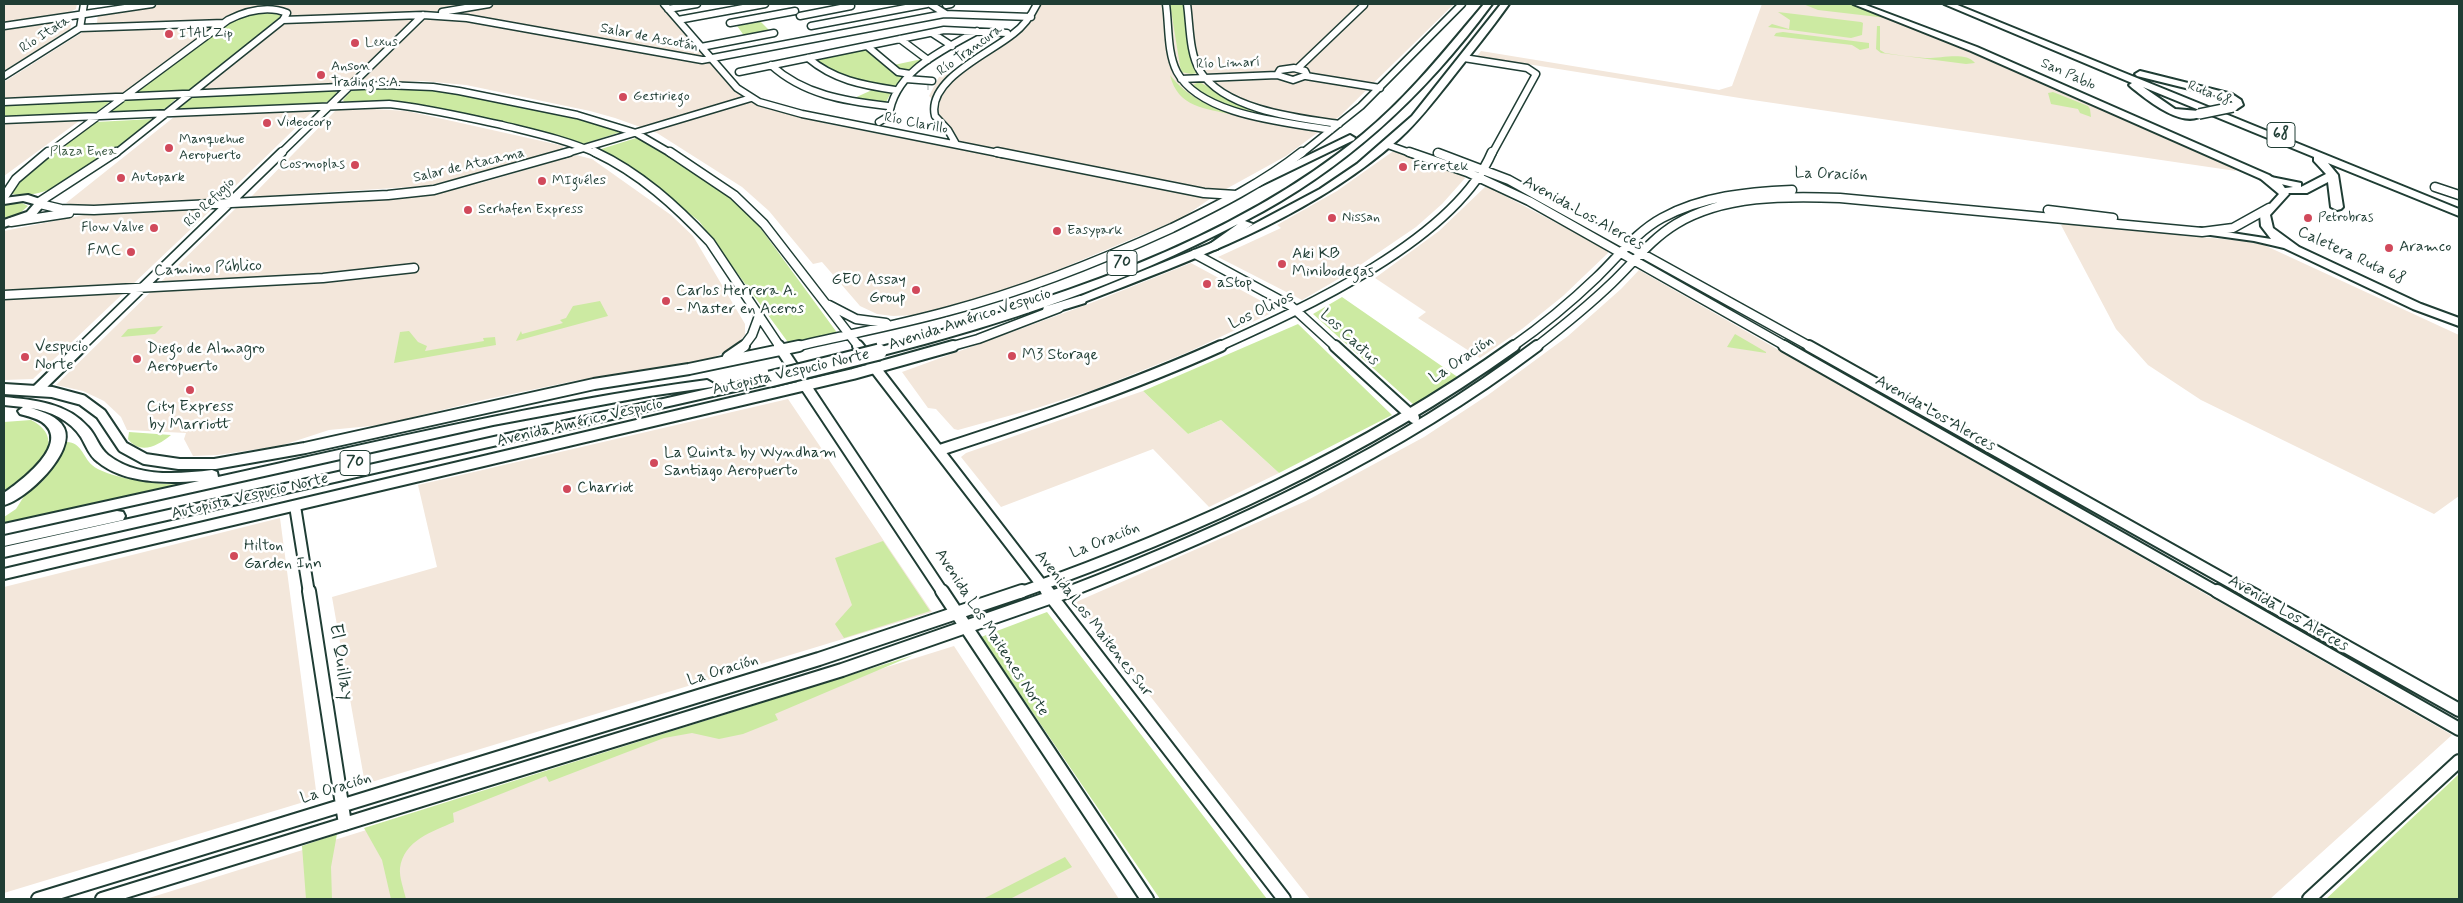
<!DOCTYPE html>
<meta charset="utf-8">
<style>
body{margin:0}
#map{position:relative;width:2463px;height:903px;overflow:hidden;background:#fff;font-family:Mynerve,sans-serif}
canvas{display:block}
.frame{position:absolute;inset:0;border:5px solid #1f3d34;pointer-events:none}
</style>
<div id="map">
<canvas width="2463" height="903"></canvas>
<div class="frame"></div>
</div>
<script>
const g = document.querySelector('canvas').getContext('2d');
g.lineJoin = 'round';
function fillPath(path, color) { g.fillStyle = color; g.fill(path, 'evenodd'); }
function strokePath(path, color, width, dash) { g.strokeStyle = color; g.lineWidth = width; g.lineCap = dash ? 'butt' : 'round'; g.setLineDash(dash || []); g.stroke(path); }
function drawText(font, color, halo, rows, align = 'center') {
  g.font = font + ' Mynerve,sans-serif'; g.lineWidth = 5; g.setLineDash([]); g.textBaseline = 'middle'; g.strokeStyle = halo; g.fillStyle = color; for (const [text, x, y, turn = 0] of rows) {
    g.save(); g.translate(x, y); g.rotate((+turn || 0) * Math.PI / 180); g.textAlign = isNaN(turn) ? turn : align; if (halo) g.strokeText(text, 0, 0); g.fillText(text, 0, 0); g.restore();
  }
}
fillPath(new Path2D(`
 M4,4h73l-1,5 -6,3 -66,10z
 M163,4h498l74,85 21,14 72,21 130,25 -11,-24 -9,-10 1,-10 -10,-9 10,-19 24,-8 45,-34 14,-12 10,-19h422l-114,112 -54,40 -69,38 -35,24 -141,59 -42,15 -84,23 -22,1 -16,-2 -17,-8 -38,-44 -9,2 -44,-53 -27,-24 -85,-54 -42,-15 -25,-7 -124,-26 -43,-4 -419,17v-16l93,-59 1,-10z
 M1762,4h87l125,49 259,114 3,4 -490,-72 -269,-43 4,-5 238,39 13,-4z
 M72,20l-2,9 -66,42v-41z
 M374,109l33,2 157,35 -2,3 -88,27 -48,10 -175,11 85,-87z
 M313,111l-90,87 -146,8 -11,-3 108,-86z
 M79,121l-75,55v-52z
 M1396,151l71,25 -25,28 -26,23 -69,47 -45,26 -84,-43 63,-29 -4,-3 60,-34 55,-39z
 M576,155l16,4 79,56 22,21 52,88v11l-11,12 -17,9 -29,9 -109,15 -96,20 -102,25 -52,5 -49,16 -63,9 -24,1 -9,-17 2,-6 -59,-3 -6,-13 -17,-16 -21,-10 -27,-6 180,-177 178,-11 70,-15z
 M1486,186l122,64v3l-45,43 -41,33 -42,29 -62,-40 8,-6 -51,-34 64,-47z
 M212,209l-179,170 -29,1v-149l80,-16z
 M2064,224l180,17 20,4 195,90v161l-25,18 -233,-114 -53,-35 -32,-36 -55,-104z
 M1191,263l87,47 -92,43 -93,37 -56,18 -79,22 -4,-1 -18,-20 -8,-1 -26,-36 184,-67z
 M1639,270l813,465 -182,164h-960l-234,-297 230,-101 118,-64 64,-42 80,-59 53,-47z
 M1143,391l45,43 33,-14 58,53 -70,34 -56,-58 -152,58 -40,-50 5,-4z
 M788,399l144,213 -567,172 -33,-187 105,-30 -19,-82z
 M280,518l37,280 -313,95v-306z
 M954,646l165,253h-973z`), '#f3e7db');
fillPath(new Path2D(`
 M1170,4h14l9,61 4,8 -6,1 -10,-2z
 M1803,4h46l38,14 -69,-8z
 M1778,12l83,10 2,1 -1,12 -11,3 -83,-11 4,-3 17,5 1,-9z
 M270,13l10,2v2l-93,75 -55,3 99,-74 22,-7z
 M757,18l14,14 -26,5 -10,-14z
 M1877,26h3v24l5,3c13,2 27,4 40,5 14,1 41,-7 50,5l-9,1 -85,-11 -5,-4z
 M1783,32l86,11v5l-9,2 -8,-5 -78,-9 2,-3z
 M867,48l22,18 33,-7 4,3 -24,21 -9,6 -8,15 -35,-4 22,-10v-4l-19,-5 -37,-19 3,-4z
 M1170,75c17,22 39,31 64,40 -29,-7 -56,-7 -64,-40z
 M1199,82l38,20 93,24 -3,2c-46,-8 -97,-13 -136,-42z
 M374,87l72,4 129,26 46,15 -38,12 -27,-8 -181,-34 -30,1 -2,-3 8,-9z
 M334,90l3,3 -10,9 -11,2 -139,6 14,-13 7,-2z
 M2053,92l35,14 2,3 1,8 -11,-4 -2,-4 -27,-5 -3,-11z
 M179,96l-13,12 -7,3 -51,1 17,-13z
 M112,100l-17,13 -91,5v-15z
 M153,119c-35,27 -94,84 -141,75l7,-12 10,-10 67,-50z
 M636,138c41,21 89,49 120,84l82,112 -48,11 -91,-124 -70,-54 -31,-17z
 M22,203l6,3 -9,8 -15,5v-14z
 M1342,297l117,81 -45,27 -101,-91z
 M600,301l8,15 -92,25 5,-10 1,3 41,-11 -3,-3 6,-2 7,-12z
 M1298,324l94,91 -113,58 -58,-53 -33,14 -45,-43z
 M163,326l-8,8 -34,3 7,-8z
 M409,331l9,11 9,4 -2,5 59,-10 -1,-3 12,-1 1,8 -102,18 6,-31z
 M1735,334l31,18v1l-39,-6z
 M31,420c43,22 -4,59 -27,74v-72z
 M129,432l42,3c-13,11 -31,20 -43,4z
 M67,442c14,0 16,15 25,23 14,13 72,21 92,19l-180,39v-6l12,-8 10,-16 17,-12 2,-6 15,-18z
 M883,541l47,70 -86,27 -9,-14 17,-19 -17,-47z
 M1047,612l220,287h-107l-179,-262z
 M914,655l-139,59 3,6 -35,14 -24,5 -27,-6 -28,5 -115,44 -3,-6 -93,37 1,9c-22,10 -50,18 -54,46 -1,9 4,22 6,31h-15l-9,-39 -18,-32z
 M2459,774v125h-133z
 M337,834l-6,33 1,32h-26l-4,-53z
 M1065,857l7,10 -62,32h-27z`), '#cceaa2');
strokePath(new Path2D(`
 M927,87h2`), '#d2d8d6', 6, [6, 3]);
const minorFar3 = new Path2D(`
 M664,4l73,84 22,14 43,12 201,40
 M930,4l16,10
 M1166,4c3,21 1,49 11,68 24,44 109,50 154,58
 M1187,4c3,21 2,49 13,67 25,39 97,47 139,53
 M946,5l5,-1
 M668,9l29,-5
 M442,12l47,-8
 M800,16l51,-10
 M283,20l140,-5 44,3 235,42 242,-46 87,3
 M678,20l87,-16
 M730,23l65,-12
 M4,26l148,-22
 M811,26l116,-22
 M80,28l144,-5
 M932,33l20,13
 M900,39l28,21
 M867,46l31,26 12,2
 M701,47l73,-14
 M808,58c26,22 54,27 87,32
 M1464,58l63,10 9,6 -44,80
 M771,65c33,30 74,36 117,41
 M1294,68l11,3 2,4 -14,5 -16,-5 3,-5z
 M1298,68l66,-63
 M739,72l205,-42 63,3
 M4,76l76,-48 4,-24
 M1306,76l74,12
 M906,79l26,2
 M1181,79l96,-4
 M4,102l380,-17 49,2 26,4 118,24 59,18 36,21
 M4,120l385,-16c38,4 75,13 113,21 32,8 65,15 96,29
 M879,122l10,-6c5,-45 53,-65 88,-85
 M956,144l-8,-14 -13,-14c-9,-36 55,-63 78,-82 11,-8 18,-18 24,-30
 M1388,145l25,9
 M47,154l181,-134c18,-9 39,-15 59,-7l-4,7 -168,134
 M280,154l143,-139
 M564,154l187,-56
 M1301,154l60,-48 101,-102`);
const minorFar2 = new Path2D(`
 M595,152c45,21 81,54 115,90l70,105
 M670,152l64,43 30,29 95,123
 M997,152l207,41 32,2
 M1409,152l58,20 62,29 258,146
 M1438,153l71,27 302,167
 M2435,187l24,8
 M4,197l12,-18 32,-27
 M39,202l77,-50
 M40,204l21,5 33,1 294,-15 46,-5 135,-38
 M2048,210l65,8
 M11,222l58,-9
 M1195,254l96,52 45,41
 M4,295l319,-17 91,-10
 M829,305l27,14 30,4
 M81,347l201,-195
 M743,347l9,-12 7,-19
 M794,347c51,-12 104,-22 155,-36 76,-20 151,-50 223,-83 45,-22 91,-45 130,-76
 M949,347l29,-8 81,-31
 M1218,347c84,-38 237,-107 274,-195
 M1512,347c30,-21 59,-45 85,-70 21,-20 39,-45 65,-59 40,-22 86,-26 130,-28
 M1536,347c26,-20 52,-41 76,-64 21,-20 39,-44 64,-59 48,-29 110,-28 164,-26l362,34 31,-4 36,-20`);
const minorFar1 = new Path2D(`
 M779,346l164,247
 M858,346l190,247
 M1335,346l79,72
 M1784,346l435,247
 M1809,346l440,247
 M728,357l16,-11
 M4,389l48,3 30,8 19,14 22,33 22,12 34,5h36l90,-16 289,-64 95,-15 110,-23
 M37,390l45,-44
 M940,450c95,-31 190,-63 281,-104
 M295,506l14,87
 M4,574l849,-200 100,-28
 M1019,593c174,-62 344,-139 495,-247
 M1066,593c167,-65 328,-139 471,-247`);
const minor = new Path2D(`
 M309,591l36,233
 M942,591l205,308
 M1047,591l237,308
 M2217,591l242,138
 M2247,591l212,119
 M38,899l781,-240 203,-68
 M102,899l740,-229 227,-79
 M2309,899l150,-138`);
const major = new Path2D(`
 M1501,4h8c-19,27 -40,52 -60,78 -16,20 -31,40 -50,57 -90,80 -205,120 -315,163h-8v-4l165,-67 79,-42 37,-25 55,-48z
 M1853,4h10l114,43 292,128 13,9 7,10 -19,21 3,13 26,19 122,57 38,14v8l-46,-17 -129,-61 -30,-7 -58,-8 -1,-2 5,-3 71,11 -10,-13 -1,-11 19,-21 -18,-15 -290,-128z
 M28,195l12,4 5,5 -10,12 -31,11v-7l23,-8 7,-8 -11,-3 -19,3v-6z`);
const highway = new Path2D(`
 M1484,4h8c-67,91 -146,165 -247,217l8,3 -36,25 -4,1 -6,-4 31,-22c-113,59 -235,101 -359,132l-7,-4 2,-3c168,-46 353,-102 489,-215 46,-38 83,-85 121,-130z
 M1944,4h11l504,205v7l-131,-53 10,12 5,32 -2,2 -4,1 -6,-3 -3,-25 -21,11h-29v-4l15,-2 -32,-8v-4l40,8v4l25,-13 -12,-13v-4l-171,-70 32,22 24,2 5,3c-20,17 -58,-15 -73,-27l-2,-2 3,-2z
 M2140,71l92,23 9,6 2,5 -6,4h-8l-1,-2 5,-4 -7,-5 -89,-22 -2,-2z
 M1350,135l5,3 -1,2 -95,46h-8l-2,-2z
 M1080,296l5,1 1,3 -1,3 -36,11 -6,-4 1,-3z
 M770,375l5,1 2,3 -2,3 -771,175v-10z
 M707,380l7,4 -2,3 -63,9 -156,29 -489,109v-10l195,-43c-33,2 -74,3 -101,-19 -9,-6 -12,-17 -17,-25 -11,-17 -31,-26 -50,-29 12,4 27,8 33,20 12,24 -38,72 -60,77v-12c17,-12 68,-50 38,-71 -6,-4 -15,-6 -22,-8l-2,-3 5,-4 -19,-2v-8c31,3 63,6 84,30 8,8 11,21 20,28 29,23 70,19 104,15l5,2 1,5c163,-36 324,-75 489,-97z
 M117,511l6,1 2,4 -2,4 -119,26v-10z`);
strokePath(minorFar3, '#1f3d34', 9);
strokePath(minorFar2, '#1f3d34', 11);
strokePath(minorFar1, '#1f3d34', 14);
strokePath(minor, '#1f3d34', 16);
strokePath(major, '#1f3d34', 4);
strokePath(highway, '#1f3d34', 4);
strokePath(minorFar3, '#fff', 6);
strokePath(minorFar2, '#fff', 8);
strokePath(minorFar1, '#fff', 10);
strokePath(minor, '#fff', 12);
fillPath(major, '#fff');
fillPath(highway, '#fff');
const highwayBridgeFar1 = new Path2D(`
 M2199,114l34,-7`);
const highwayBridge = new Path2D(`
 M770,379l109,-27`);
strokePath(highwayBridgeFar1, '#1f3d34', 12, []);
strokePath(highwayBridge, '#1f3d34', 19, []);
strokePath(highwayBridgeFar1, '#fff', 9);
strokePath(highwayBridge, '#fff', 15);
for (const [x, y, r, color] of [
 [169,34,5,"#d1495b"],
 [355,43,5,"#d1495b"],
 [321,75,5,"#d1495b"],
 [623,97,5,"#d1495b"],
 [267,123,5,"#d1495b"],
 [169,148,5,"#d1495b"],
 [355,165,5,"#d1495b"],
 [1403,167,5,"#d1495b"],
 [121,178,5,"#d1495b"],
 [542,181,5,"#d1495b"],
 [468,210,5,"#d1495b"],
 [1332,218,5,"#d1495b"],
 [2308,218,5,"#d1495b"],
 [154,228,5,"#d1495b"],
 [1057,231,5,"#d1495b"],
 [2389,248,5,"#d1495b"],
 [131,252,5,"#d1495b"],
 [1282,264,5,"#d1495b"],
 [1207,284,5,"#d1495b"],
 [916,290,5,"#d1495b"],
 [666,301,5,"#d1495b"],
 [1012,356,5,"#d1495b"],
 [25,357,5,"#d1495b"],
 [137,359,5,"#d1495b"],
 [190,390,5,"#d1495b"],
 [654,463,5,"#d1495b"],
 [567,489,5,"#d1495b"],
 [234,556,5,"#d1495b"]
]) { const dot = new Path2D(); dot.arc(x, y, r, 0, 2 * Math.PI); g.fillStyle = color; g.fill(dot); strokePath(dot, '#fff', 2); }
drawText('14px', '#1f3d34', '#fff', [
 ["ITAL Zip",179,34],
 ["Lexus",365,43],
 ["Anson",331,67],
 ["Trading S.A.",331,83],
 ["Gestiriego",633,97],
 ["Videocorp",277,123],
 ["Manquehue",179,140],
 ["Aeropuerto",179,156],
 ["Cosmoplas",345,165,"right"],
 ["Ferretek",1413,167],
 ["Autopark",131,178],
 ["MIguéles",552,181],
 ["Serhafen Express",478,210],
 ["Nissan",1342,218],
 ["Petrobras",2318,218],
 ["Flow Valve",144,228,"right"],
 ["Easypark",1067,231]
], 'left');
drawText('14px', '#1f3d34', '#fff', [
 ["Río Itata",45,35,-33],
 ["Salar de Ascotán",649,38,11],
 ["Río Trancura",970,51,-36],
 ["Río Limarí",1228,64,-2],
 ["San Pablo",2068,75,24],
 ["Ruta 68",2209,94,22],
 ["Río Clarillo",916,124,11],
 ["Salar de Atacama",469,166,-13],
 ["Río Refugio",210,203,-44]
]);
drawText('14px', '#42604a', '#fff', [
 ["Plaza Enea",83,152]
]);
for (const [x, y, w] of [
 [2281,135,28],
 [1122,263,30],
 [355,463,30]
]) { const box = new Path2D(); box.roundRect(x - w / 2, y - 12.5, w, 25, 4); g.fillStyle = '#fff'; g.fill(box); strokePath(box, '#1f3d34', 1); }
drawText('bold 15px', '#1f3d34', null, [
 ["68",2281,135],
 ["70",1122,263],
 ["70",355,463]
]);
drawText('16px', '#1f3d34', '#fff', [
 ["La Oración",1831,175,2],
 ["Avenida Los Alerces",1583,214,29],
 ["Caletera Ruta 68",2351,256,25],
 ["Camino Público",208,269,-3],
 ["Los Olivos",1262,311,-25],
 ["Avenida Américo Vespucio",970,320,-18],
 ["Los Cactus",1349,338,43],
 ["La Oración",1462,360,-34],
 ["Autopista Vespucio Norte",791,373,-13],
 ["Avenida Los Alerces",1935,414,30],
 ["Avenida Américo Vespucio",580,423,-13],
 ["Autopista Vespucio Norte",250,497,-13],
 ["La Oración",1105,541,-22],
 ["Avenida Los Alerces",2288,614,30],
 ["Avenida Los Maitenes Sur",1093,624,52],
 ["Avenida Los Maitenes Norte",991,633,57],
 ["La Oración",723,671,-17],
 ["La Oración",336,789,-17]
]);
drawText('16px', '#1f3d34', '#fff', [
 ["Aramco",2399,248],
 ["FMC",121,252,"right"],
 ["Aki KB",1292,255],
 ["Minibodegas",1292,273],
 ["GEO Assay",906,281,"right"],
 ["Group",906,299,"right"],
 ["aStop",1217,284],
 ["Carlos Herrera A.",676,292],
 ["- Master en Aceros",676,310],
 ["Vespucio",35,348],
 ["Norte",35,366],
 ["Diego de Almagro",147,350],
 ["Aeropuerto",147,368],
 ["M3 Storage",1022,356],
 ["City Express",190,408,"center"],
 ["by Marriott",190,426,"center"],
 ["La Quinta by Wyndham",664,454],
 ["Santiago Aeropuerto",664,472],
 ["Charriot",577,489],
 ["Hilton",244,547],
 ["Garden Inn",244,565]
], 'left');
drawText('19px', '#1f3d34', '#fff', [
 ["El Quillay",340,662,81]
]);
</script>
